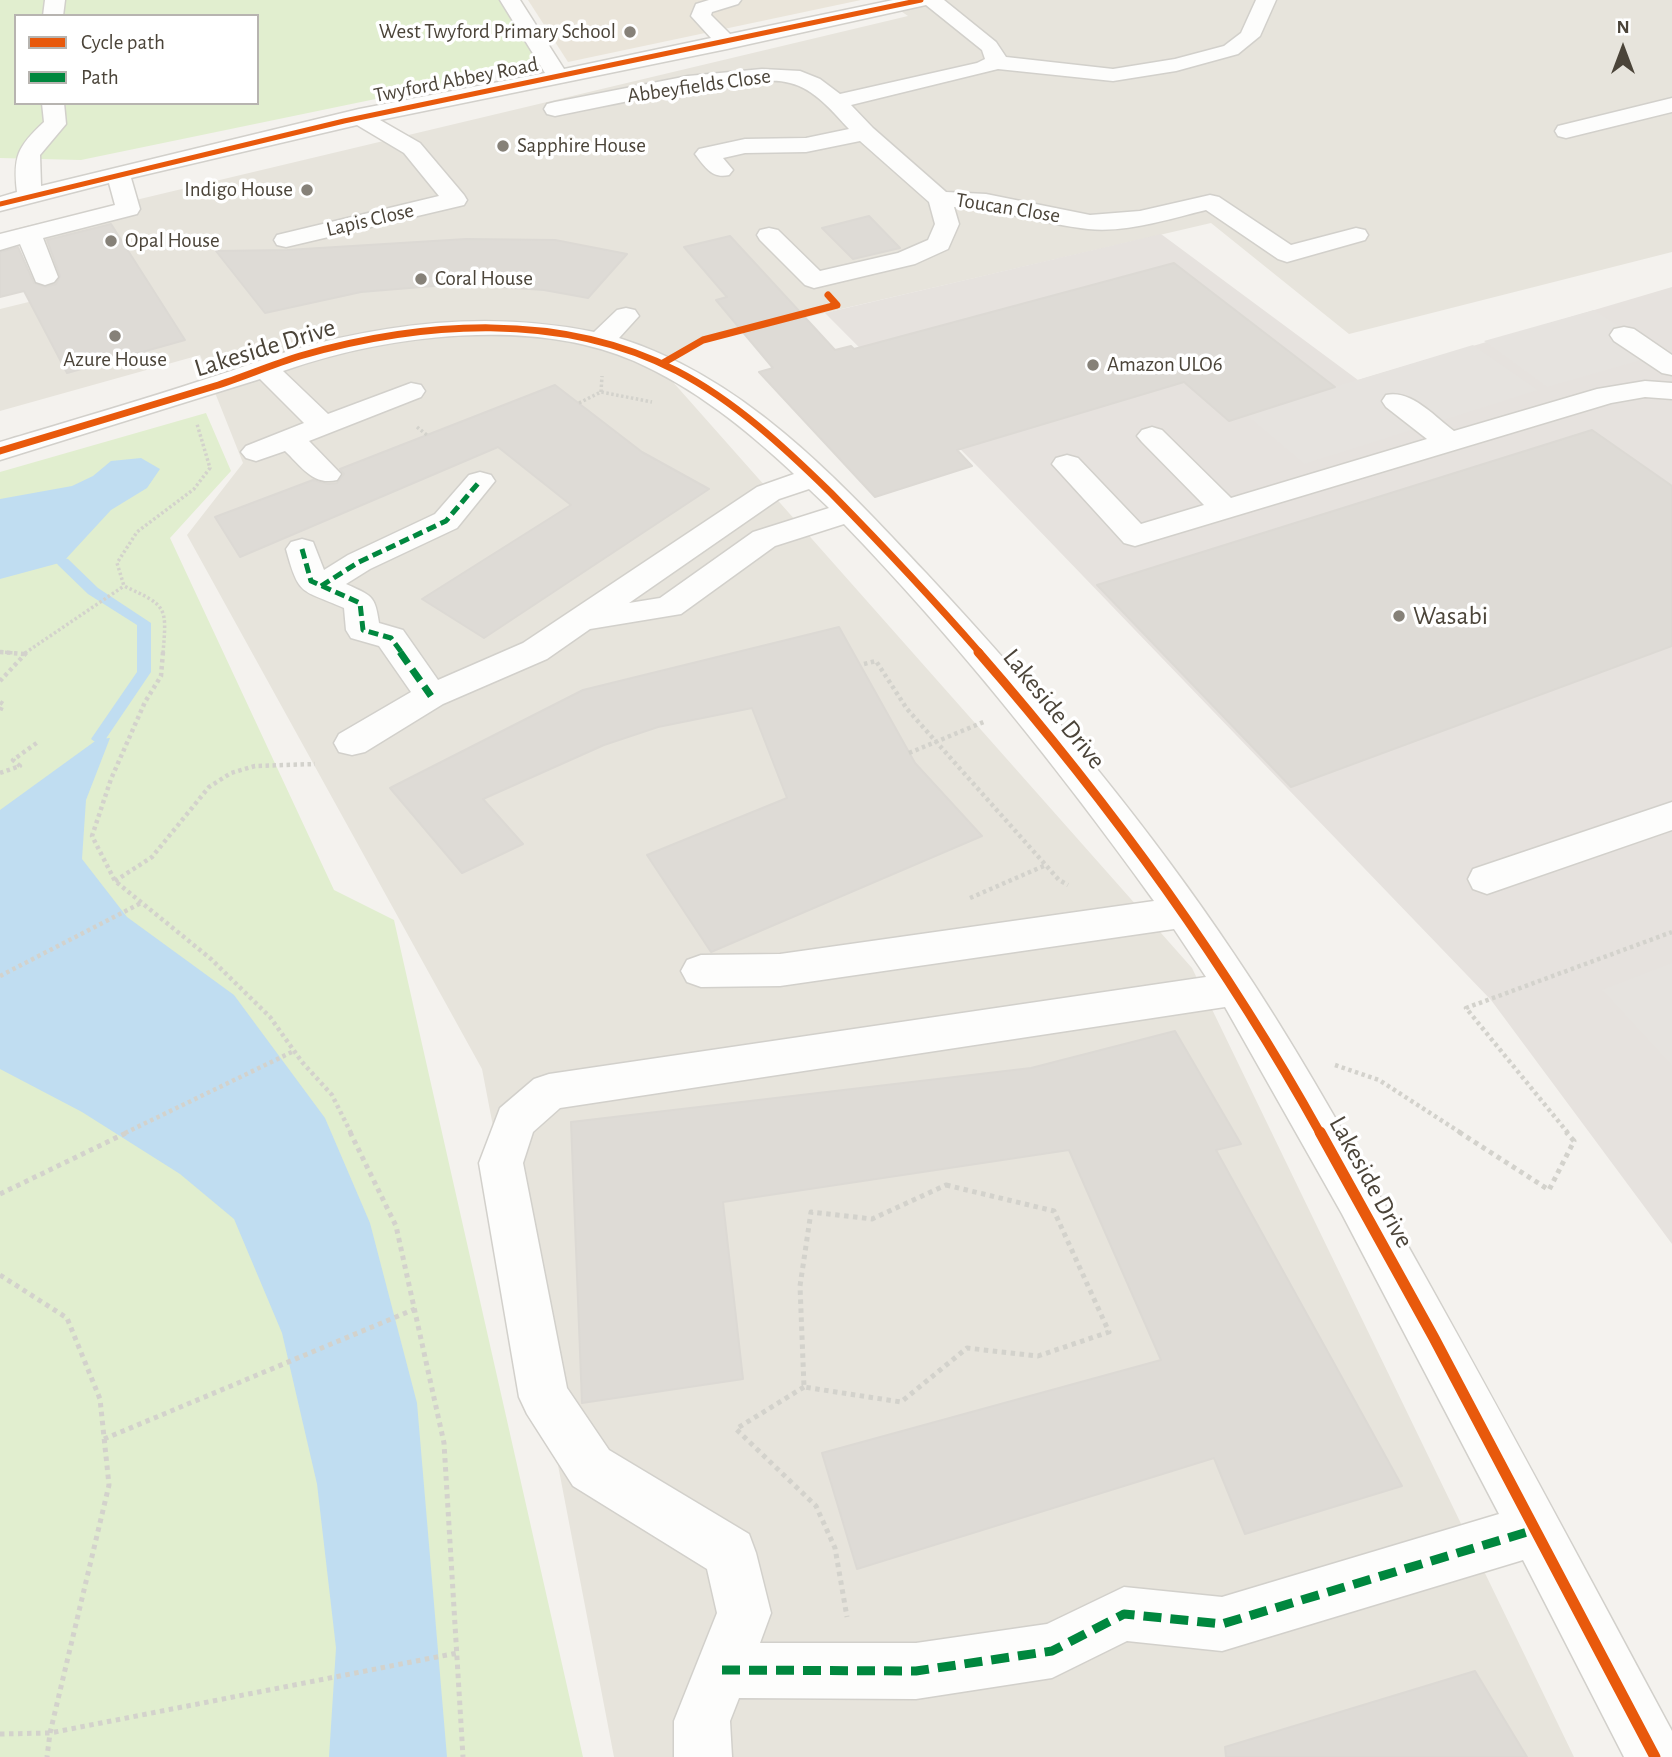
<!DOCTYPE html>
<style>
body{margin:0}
#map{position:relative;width:1672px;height:1757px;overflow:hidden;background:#f4f2ee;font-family:"Alegreya Sans",sans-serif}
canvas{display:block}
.legend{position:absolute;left:14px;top:14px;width:245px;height:91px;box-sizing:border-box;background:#fff;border:2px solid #b7b4b0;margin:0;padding:9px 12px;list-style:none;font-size:21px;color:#4b4439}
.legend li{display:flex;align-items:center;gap:14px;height:35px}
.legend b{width:35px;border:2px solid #b7b4b0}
.north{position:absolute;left:1588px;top:14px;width:70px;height:70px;-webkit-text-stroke:5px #fff;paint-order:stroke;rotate:0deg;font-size:19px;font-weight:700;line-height:28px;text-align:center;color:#4b4439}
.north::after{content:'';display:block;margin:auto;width:24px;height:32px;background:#4b4439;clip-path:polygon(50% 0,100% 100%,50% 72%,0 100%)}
</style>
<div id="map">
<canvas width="1672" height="1757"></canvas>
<ul class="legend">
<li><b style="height:9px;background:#e8590c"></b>Cycle path</li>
<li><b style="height:9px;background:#00873e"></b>Path</li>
</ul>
<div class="north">N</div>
</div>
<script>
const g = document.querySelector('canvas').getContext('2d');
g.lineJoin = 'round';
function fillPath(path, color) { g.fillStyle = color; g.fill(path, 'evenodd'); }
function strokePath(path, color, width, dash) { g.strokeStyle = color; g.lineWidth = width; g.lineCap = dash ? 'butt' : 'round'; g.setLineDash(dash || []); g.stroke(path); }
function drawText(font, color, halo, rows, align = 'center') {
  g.font = font + ' "Alegreya Sans",sans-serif'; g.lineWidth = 7; g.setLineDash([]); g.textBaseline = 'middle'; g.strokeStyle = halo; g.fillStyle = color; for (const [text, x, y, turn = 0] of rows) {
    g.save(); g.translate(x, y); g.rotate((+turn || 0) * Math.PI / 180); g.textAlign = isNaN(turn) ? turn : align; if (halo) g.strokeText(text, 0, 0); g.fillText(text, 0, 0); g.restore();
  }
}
fillPath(new Path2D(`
 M885,0h787v252l-323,82 -138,-111 -503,117 -51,24 535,604 382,789h-960l-132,-688 -295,-534 56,-72 -43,-108 -200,56v-102l41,-10 -27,-70 894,-213z`), '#e7e4dc');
fillPath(new Path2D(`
 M1161,234l197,146 314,-93v957l-181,-244 -510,-530 -156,-157z`), '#e6e2de');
fillPath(new Path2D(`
 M528,0h333l-293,62z`), '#eae5da');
fillPath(new Path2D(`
 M0,0h519l40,61 -478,99 -81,-2zM16,16h241v87h-241z
 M206,413l25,58 -61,67 164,352 60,30 189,837h-583v-1285z`), '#e1eecf');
fillPath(new Path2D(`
 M1594,310l68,44 -115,33 -63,-46z
 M1473,345l65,45 -234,74 -59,-50z
 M1672,963v103l-70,-76z`), '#e6e3df');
fillPath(new Path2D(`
 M141,458l19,11 -13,19 -36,22 -48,52 -63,17v-80l72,-13 21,-10 18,-15z
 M110,738l-24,62 -4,59 45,58 107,78 91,123 45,105 47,180 30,354h-118l7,-109 -19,-164 -35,-151 -48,-114 -54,-45 -98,-62 -82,-43v-259l98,-71z`), '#c0ddf1');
fillPath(new Path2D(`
 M63,558l5,1 30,29 53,35v49l-48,71 -5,1 -7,-5 46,-67v-47l-49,-31 -30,-29 -2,-3z`), '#c0ddf1');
const building = new Path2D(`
 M869,216l31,32 -47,11 -31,-31z
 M111,224l74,116 -118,33 -43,-82 -24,6v-45l18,-5 16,36 12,4 10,-3 4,-8 -13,-36z
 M730,236l105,114 16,-4 3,3 320,-86 161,124 -106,34 -45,-39 -227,68 15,16 -97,31 -116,-125 14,-4 -57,-68 11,-3 -43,-50z
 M466,239l89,1 72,14 -39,44 -44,-8 -86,-6 -97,8 -96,21 -49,-62 71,-1z
 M555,385l87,67 67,37 -225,149 -62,-39 149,-94 -73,-58 -258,110 -25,-40 98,-37 15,4 9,-1 7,-9 -4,-5z
 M1592,430l80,56v160l-381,141 -194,-202z
 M839,627l76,136 67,73 -271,116 -64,-97 140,-57 -35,-90 -94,19 -54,18 -121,54 40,45 -61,29 -72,-85 193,-98z
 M1175,1031l66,113 -25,6 186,336 -157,48 -31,-76 -357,111 -35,-116 339,-93 -92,-210 -346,52 20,177 -161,24 -11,-281 460,-54z
 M1475,1671l52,86h-301l-1,-10z`);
fillPath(building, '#dedbd6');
strokePath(building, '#dcd9d4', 2);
const minor = new Path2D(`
 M45,0h20l-2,16h-20z
 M500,0h20l44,69 147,-31 -20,-22 5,-12 13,-4h32l-3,4 -26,8 -1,3 19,19 163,-34h51l52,42 10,15 107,12 62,-10 49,-13 17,-13 15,-33h20l-16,36 -22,18 -62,17 -63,10 -115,-12 -147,36 22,23 73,64 40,2 104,21 50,-4 70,-16 9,2 72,48 65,-17 9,2 3,5 -3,5 -78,22 -9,-3 -72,-49c-37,9 -79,23 -118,19 -45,-5 -88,-20 -134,-22l5,17 -11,25 -33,15 -101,24 -9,-3 -45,-45 -3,-5 3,-5 9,-2 9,2 42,41 78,-18 30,-13 7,-16 -6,-22 -69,-61 -54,11 -61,1 -22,5 10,12 -4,5c-17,4 -24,-8 -34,-21l4,-5 46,-10 61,-1 43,-9c-16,-17 -34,-40 -59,-46 -18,-5 -40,0 -59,2 -59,6 -117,19 -176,31l-8,-2 -3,-5 3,-5 8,-2 133,-26 74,-7 38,2 20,8 20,15 137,-31 8,-4 -3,-9 -56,-45 -199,44 -347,71 40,23 44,52 3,5 -3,5 -178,42 -9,-2 -3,-5 3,-5 162,-39 -35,-43 -47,-28 -226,53 9,31 -3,5 -94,24 15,39 -4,5 -9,3 -9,-3 -16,-38 -20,6v-16l115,-29 -6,-22 -109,28v-14l17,-5c-4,-35 0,-45 27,-70l-2,-19h22l2,21 -26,31 1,31 318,-77 186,-36z
 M1672,98v14l-106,26 -8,-2 -3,-5 3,-5z
 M626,308l9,2 4,6 -20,22c126,40 219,141 307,235 111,119 218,246 308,381 57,84 106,172 156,260 97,171 189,344 282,517v26h-48l-101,-197 -301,91 -95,-10 -75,37 -136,21 -177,-1 -9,23 2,36h-58v-36l43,-108 -10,-44 -134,-83 -46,-72 -8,-17 -40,-234 21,-55 34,-29 15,-5 657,-97 -32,-48 -394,57 -79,1 -14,-5 -6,-11 6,-11 14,-5 79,-1 374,-53c-95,-132 -197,-260 -310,-377l-69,22 -94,68 -91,15 -43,30 -104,45 -78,48 -13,3 -13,-3 -5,-9 5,-9 72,-42 -32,-46 -28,-8 -5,-8 -2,-22c-43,-19 -45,-11 -58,-59l5,-7 11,-3 11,3 11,28 24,-15 87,-41 34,-39 11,-3 11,3 4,6 -38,47 -87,41 -24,15c26,12 29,11 33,39l24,7 35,50 85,-37 234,-156 37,-13c-48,-45 -99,-86 -160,-113 -103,-45 -248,-26 -351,10l45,43 83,-31 10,2 4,6 -4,6 -112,44 32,33 -4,6c-24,6 -36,-14 -52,-29l-29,10 -10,-3 -5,-6 5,-6 58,-23 -44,-44 -260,81v-18c70,-21 140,-41 209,-64 27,-8 53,-19 80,-27 100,-29 203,-40 305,-19l23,-22zM809,489l20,19 -76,24 -93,66 -31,5 150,-104zM1225,1007l117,207 157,300 -277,83 -98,-10 -77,37 -131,19h-156l11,-30 -15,-60 -7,-19 -140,-84 -42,-62 -44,-225 10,-31 27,-24z
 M1624,327l10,2 38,26v20l-10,-2 -48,-32 -4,-6 4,-6z
 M1645,381l27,2v16l-27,-2 -34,6 -476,143 -11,-3 -72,-79 4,-6 11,-3 11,3 63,66 63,-19 -62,-63 -5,-6 5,-6 10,-3 10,3 69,68 196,-59 -41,-32 -4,-6 4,-6c25,-6 49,22 68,36l143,-42z
 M1672,802v28l-185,64 -14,-5 -5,-10 5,-10z`);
strokePath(minor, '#d2d0cb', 3);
strokePath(new Path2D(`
 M601,392l1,-16
 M579,403l22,-11 51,10
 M417,427l10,8
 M0,652l16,1
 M25,653l99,-67
 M163,653c4,-47 4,-47 -39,-67l-7,-23 20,-31 57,-43 16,-21 -13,-44`), '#d3d2cc', 3.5, [2.5, 2.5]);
strokePath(new Path2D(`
 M0,652l24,2
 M163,652l-2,24 -16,26 -34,77 -19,57 23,45 96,78 59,58 32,45 30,33 19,38
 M864,664l12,-3 31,48 152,171 9,5
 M0,681l27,-29
 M0,702l3,2 -3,7
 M909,753l77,-32
 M0,773l20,-7 -7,-6 25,-18
 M115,881l37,-24 57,-70 22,-14 24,-7 60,-2
 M970,898l76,-33
 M0,976l143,-74
 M1335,1065l44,15 82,53
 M125,1133l169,-82
 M1568,1133l-102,-125 206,-76`), '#d3d2cc', 4.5, [3.5, 3.5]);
strokePath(new Path2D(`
 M350,1132l46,94 48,217 19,314
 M1459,1132l90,58 25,-49 -8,-9
 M946,1185l108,26 55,121 -71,24 -71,-8 -66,54 -97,-15 -4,-101 11,-74 61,7z
 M0,1194l128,-62
 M0,1275l67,43 33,81 9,86 -59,248 -3,24
 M804,1387l-68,42 80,77 19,42 12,69
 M104,1439l311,-130
 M0,1734l50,-1 407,-80`), '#d3d2cc', 5, [4.5, 4.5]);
fillPath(minor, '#fdfdfc');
strokePath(new Path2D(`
 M302,549l9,32 49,22 3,27 28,8 11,15
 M321,586l38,-24 87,-41 34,-40`), '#00873e', 5, [10, 5]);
strokePath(new Path2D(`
 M400,652l31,44`), '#00873e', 7, [14, 7]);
strokePath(new Path2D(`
 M722,1670l194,1 136,-20 72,-37 98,10 312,-94`), '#00873e', 9, [18, 9]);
strokePath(new Path2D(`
 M0,204l344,-83 577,-121`), '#e8590c', 5);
strokePath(new Path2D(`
 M663,363l40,-23 134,-35 -9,-10
 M0,451c72,-22 143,-43 215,-65 28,-9 56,-21 85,-30 122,-35 261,-45 377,15 58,30 108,77 154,122 51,52 101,105 149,160`), '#e8590c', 7);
strokePath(new Path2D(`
 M978,652c130,149 246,308 342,481`), '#e8590c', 9);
strokePath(new Path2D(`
 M1320,1132l114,206 221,419`), '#e8590c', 11);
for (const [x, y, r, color] of [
 [630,32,7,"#868178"],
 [503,146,7,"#868178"],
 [307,190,7,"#868178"],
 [111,241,7,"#868178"],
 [421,279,7,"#868178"],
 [115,336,7,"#868178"],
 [1093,365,7,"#868178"],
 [1399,616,7,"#868178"]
]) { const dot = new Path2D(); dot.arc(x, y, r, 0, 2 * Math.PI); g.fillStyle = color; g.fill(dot); strokePath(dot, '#fff', 2.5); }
drawText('21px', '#4b4439', '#fff', [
 ["West Twyford Primary School",616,32,"right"],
 ["Sapphire House",517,146],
 ["Indigo House",293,190,"right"],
 ["Opal House",125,241],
 ["Coral House",435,279],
 ["Azure House",115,360,"center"],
 ["Amazon ULO6",1107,365]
], 'left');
drawText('21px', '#4b4439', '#fff', [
 ["Twyford Abbey Road",456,80,-11],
 ["Abbeyfields Close",699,86,-8],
 ["Toucan Close",1008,208,9],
 ["Lapis Close",370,220,-13]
]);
drawText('26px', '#4b4439', '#fff', [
 ["Lakeside Drive",265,348,-17],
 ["Lakeside Drive",1054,709,51],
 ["Lakeside Drive",1371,1182,61]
]);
drawText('26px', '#4b4439', '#fff', [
 ["Wasabi",1413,616]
], 'left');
</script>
